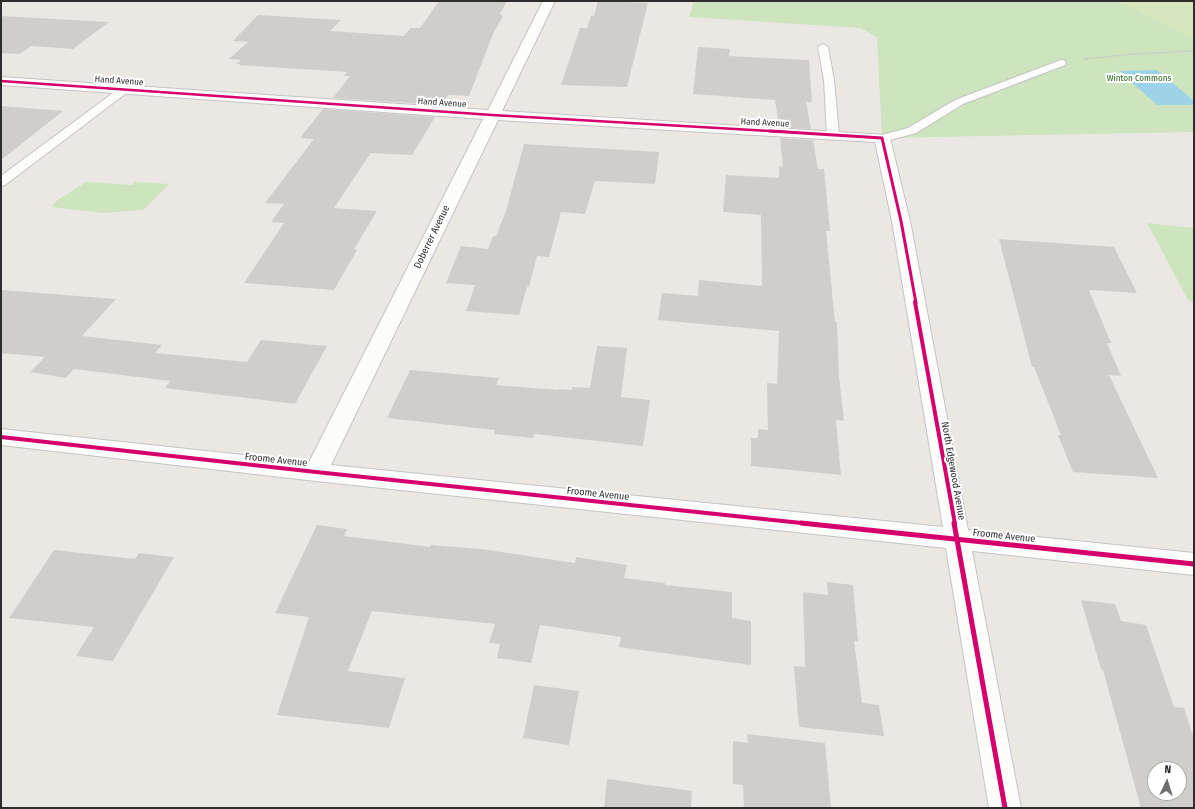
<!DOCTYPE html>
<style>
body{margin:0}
#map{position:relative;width:1195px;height:809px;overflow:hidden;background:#ebe8e4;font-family:"Fira Sans Condensed",sans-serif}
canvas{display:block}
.frame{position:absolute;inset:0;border:2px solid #2d2d2d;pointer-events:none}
.north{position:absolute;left:1147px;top:761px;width:40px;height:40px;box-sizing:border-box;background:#fff;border:1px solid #ababab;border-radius:50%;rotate:4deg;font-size:11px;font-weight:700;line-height:16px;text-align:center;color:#2d2d2d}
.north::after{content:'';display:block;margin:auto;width:14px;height:18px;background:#706e6d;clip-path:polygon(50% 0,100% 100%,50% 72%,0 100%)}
</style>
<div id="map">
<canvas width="1195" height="809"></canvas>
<div class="frame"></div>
<div class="north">N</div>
</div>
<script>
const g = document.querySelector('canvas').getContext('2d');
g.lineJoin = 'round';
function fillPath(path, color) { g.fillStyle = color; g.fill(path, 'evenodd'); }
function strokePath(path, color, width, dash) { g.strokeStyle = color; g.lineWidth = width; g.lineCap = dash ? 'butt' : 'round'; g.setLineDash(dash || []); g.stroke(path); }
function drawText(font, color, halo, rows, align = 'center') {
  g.font = font + ' "Fira Sans Condensed",sans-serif'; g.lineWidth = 4; g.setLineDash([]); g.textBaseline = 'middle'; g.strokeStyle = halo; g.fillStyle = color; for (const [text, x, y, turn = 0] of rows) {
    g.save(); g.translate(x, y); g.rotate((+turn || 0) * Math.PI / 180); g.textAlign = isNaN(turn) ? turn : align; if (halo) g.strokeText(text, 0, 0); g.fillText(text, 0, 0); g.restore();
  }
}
fillPath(new Path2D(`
 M694,1h500v131l-312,6 -5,-101 -17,-9 -171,-11z
 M86,182l46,3 3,-3 34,2 -26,26 -40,3 -51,-6 4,-6z
 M1147,223l47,5v75l-6,-3z`), '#cde4bf');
fillPath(new Path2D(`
 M1117,1h77v37z`), '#d6e7be');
fillPath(new Path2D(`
 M1157,70l37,31v4h-37l-38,-34z`), '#9dd2e8');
fillPath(new Path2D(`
 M439,1h68l-7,13 3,2 -10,18 -24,62 -21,-1 -6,10 -109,-7 17,-22h-6l3,-4 -108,-7 1,-1h-4l5,-4 -12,-1 19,-17 -15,-1 25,-26 83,5 -11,11 74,5 6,-8h10z
 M598,1l50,2 -21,84 -66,-2 19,-57h7l4,-12h3z
 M1,16l108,6 -36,27 -42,-3 -11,8 -19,-1z
 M698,47l32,2 -1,7 80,4 3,42h-6l5,27 -32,-2 -4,-27 -82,-6z
 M1,106l62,5 -62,49z
 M323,109l112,8 -23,38 -41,-2 -37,55 43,3 -23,38 3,1 -23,40 -90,-7 40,-60 -13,-1 13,-18 -19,-1 49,-64 -14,-1z
 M780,138l33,2 5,29h6l6,62h-4l9,91h2l2,54 5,45 -8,-1 5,55 -90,-9v-28h7v-9l10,1 -1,-47 10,1 2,-53 -121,-11 4,-27 36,3 1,-16 63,6 -1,-71 -38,-3 3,-37 53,3v-12l4,1z
 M524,144l135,8 -4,32 -60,-3 -10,33 -24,-2 -12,45 -12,-1 -8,31h-2l-8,28 -53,-4 9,-26 -29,-2 15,-37 27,3 5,-13h3l10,-25z
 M999,239l115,8 23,46 -48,-3 22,53h-4l14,33 -12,-1 49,103 -85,-6 -15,-37h3l-27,-68h-2z
 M1,290l115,9 -34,37 80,9 -7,8 92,9 14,-22 66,6 -32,58 -130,-16 5,-7 -96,-12 -8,9 -36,-6 15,-15 -44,-4z
 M597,346l30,2 -6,49 29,3 -7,46 -109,-12 -1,4 -39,-4 1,-4 -108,-12 23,-48 89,8 -3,7 63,5v-1l13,1v-3l18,1z
 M317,525l30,4 -3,7 86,11 1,-2 50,4 94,14 1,-6 51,8 -3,13 41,5v2l67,7v26l19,3v44l-132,-18 2,-10 -81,-12 -9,38 -34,-5 3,-14 -11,-1 6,-19 -123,-13 -24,60 57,7 -16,50 -112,-13 32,-98 -34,-4z
 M54,550l81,9 4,-6 35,4 -61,104 -37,-5 18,-29 -85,-9z
 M827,582l26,3 5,56h-4l8,62 17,2 5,31 -85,-9 -5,-61 11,1 -2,-75 25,3z
 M1081,600l34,4 6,17 25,4 28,82 10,1 10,31v69h-53l-38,-138 -2,-1zM1155,769h24v24h-24z
 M534,685l45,6 -10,54 -46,-7z
 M747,734l78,9 6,65h-87l-1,-23 -10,-1v-43l15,2z
 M607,779l85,12 -1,17h-87z`), '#d0cecb');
const service = new Path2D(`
 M823,44l5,3 6,33 5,55 -2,2h-8l-2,-2 -3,-55 -6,-33z
 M1061,60l4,1 1,2 -1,2 -102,39 -47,29 -34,9 -4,-2 -2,-2 2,-2 30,-8 47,-28z
 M125,86l4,1 1,2 -1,2 -124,94 -4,1v-10l120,-89z`);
const minor = new Path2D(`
 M543,1h12l-53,110 385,24 3,3 20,83 58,309 226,23v22l-222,-24 49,257h-32l-43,-260 -630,-67 -315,-36v-16l308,33 174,-343 -482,-34v-8l487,33zM498,120l377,22 17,79 51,306 -612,-62z`);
strokePath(service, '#c5c4c4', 2);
strokePath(minor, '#c5c4c4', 2);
strokePath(new Path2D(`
 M1083,59l51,-5 60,-3`), '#c8c8c8', 1.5, [2, 1]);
fillPath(service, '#fcfcfb');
fillPath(minor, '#fcfcfb');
strokePath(new Path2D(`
 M1,81l491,34 295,17`), '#d6006c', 2.5);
strokePath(new Path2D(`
 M770,131l112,7 19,83 15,82`), '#d6006c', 3);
strokePath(new Path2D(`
 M915,302l40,222
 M1,437l315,35 495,52`), '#d6006c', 4);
strokePath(new Path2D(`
 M801,523l393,41
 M954,523l51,285`), '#d6006c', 5);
drawText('9px', '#2c681f', '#fff', [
 ["Winton Commons",1139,78]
]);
drawText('9px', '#2d2d2d', '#fff', [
 ["Hand Avenue",119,81,4],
 ["Hand Avenue",442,103,4],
 ["Hand Avenue",765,123,3]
]);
drawText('10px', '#2d2d2d', '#fff', [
 ["Doberrer Avenue",432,237,-64],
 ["Froome Avenue",276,460,6],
 ["North Edgewood Avenue",953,471,80],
 ["Froome Avenue",598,494,6],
 ["Froome Avenue",1004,536,6]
]);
</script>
